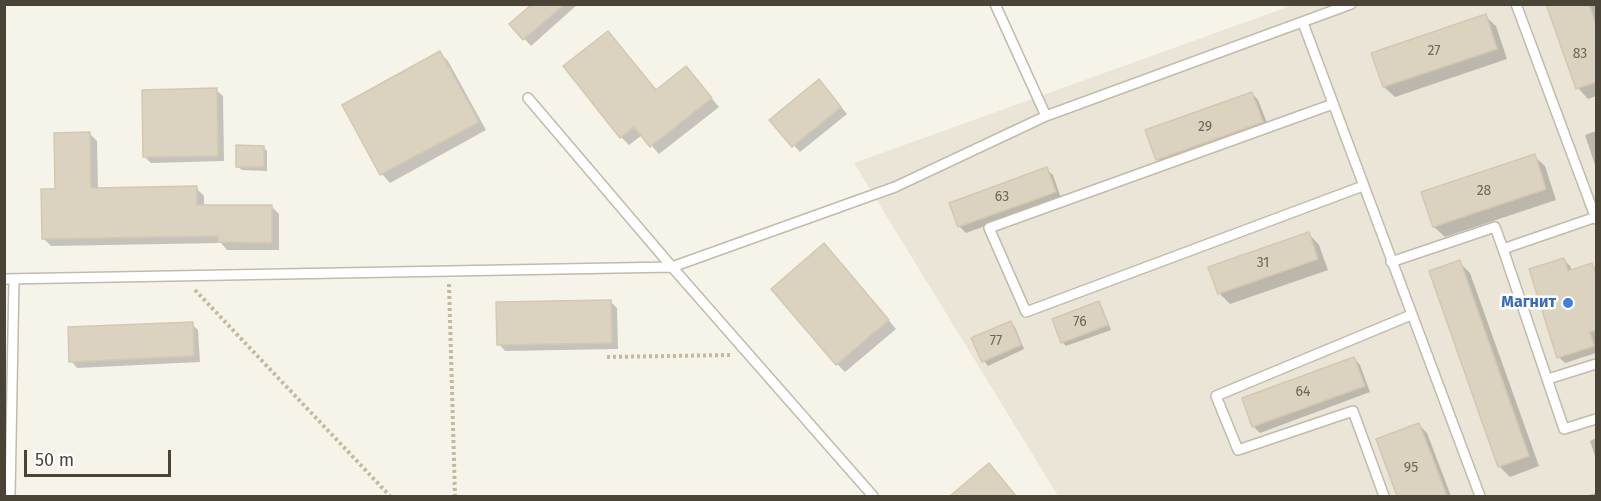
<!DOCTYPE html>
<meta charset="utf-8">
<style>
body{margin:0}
#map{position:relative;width:1601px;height:501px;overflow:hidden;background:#f6f3e9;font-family:"Fira Sans",sans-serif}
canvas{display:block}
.frame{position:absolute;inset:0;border:6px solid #4a4437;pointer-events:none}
.scale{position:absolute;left:24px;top:450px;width:147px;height:27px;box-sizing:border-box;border:3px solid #4a4437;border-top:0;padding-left:8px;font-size:18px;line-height:21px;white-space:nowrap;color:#4a4437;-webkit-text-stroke:4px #fff;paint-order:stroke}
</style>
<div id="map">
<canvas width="1601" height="501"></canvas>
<div class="frame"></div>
<div class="scale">50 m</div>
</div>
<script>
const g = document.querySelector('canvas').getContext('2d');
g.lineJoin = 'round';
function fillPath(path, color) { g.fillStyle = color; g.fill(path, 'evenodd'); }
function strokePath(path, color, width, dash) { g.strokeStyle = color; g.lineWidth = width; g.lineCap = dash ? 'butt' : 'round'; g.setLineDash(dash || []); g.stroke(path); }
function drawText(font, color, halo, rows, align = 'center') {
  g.font = font + ' "Fira Sans",sans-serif'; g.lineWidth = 5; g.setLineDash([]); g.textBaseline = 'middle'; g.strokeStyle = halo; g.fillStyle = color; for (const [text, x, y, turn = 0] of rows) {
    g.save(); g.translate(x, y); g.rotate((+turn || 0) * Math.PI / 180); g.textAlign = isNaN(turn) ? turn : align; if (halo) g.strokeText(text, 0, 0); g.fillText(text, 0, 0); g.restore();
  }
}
fillPath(new Path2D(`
 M1293,5h303v491h-538l-204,-333z`), '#eae5d7');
fillPath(new Path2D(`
 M534,4h44l-47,42 -20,-22z
 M1547,4h48l1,5v87l-8,3 -10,-11z
 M1485,16l11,10 11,33 -112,38 -11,-10z
 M608,33l49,58 29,-23 33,39 -60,47 -17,-19 -13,10 -8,-8z
 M440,53l8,8 38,69 -96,53 -8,-9 -38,-69z
 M825,87l22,27 -47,38 -29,-32z
 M216,90l7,6 1,65 -73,2 -7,-7z
 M1252,93l6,7 11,28 -105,38 -6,-6 -11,-29z
 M1596,131v37l-11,-33z
 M89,133l8,8 1,48 98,-1 8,8v10h67l8,8v36h-52l-6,-7 -170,3 -8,-8 14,-48z
 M263,147l4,4v20l-25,-1 -5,-4z
 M1534,156l11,10 11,34 -111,37 -11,-10 -11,-34z
 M1046,169l7,6 8,23 -95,35 -7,-7z
 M1309,234l10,11 9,25 -98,34 -11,-11z
 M832,253l64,76 -51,43 -8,-8z
 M1564,260l6,6 2,5 20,-6 4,4v84l-31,10 -6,-6z
 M1459,262l11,11 69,193 -29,11 -11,-11z
 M611,302l6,6 1,41 -113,2 -6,-7z
 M1098,303l4,4 9,23 -45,16 -4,-4z
 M1010,322l5,5 9,22 -36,17 -4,-5 -11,-22z
 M192,324l6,6 2,32 -123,6 -6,-7z
 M1354,358l6,7 10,27 -110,41 -6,-6 -11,-28z
 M1419,425l8,8 24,63h-52l-21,-56z
 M1596,438v21l-6,-18z
 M988,466l28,30h-64z
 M1596,493v3h-11z`), '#0003');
const building = new Path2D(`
 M532,4h33l-42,36 -14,-16z
 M1546,4h43l7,22v56l-20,7z
 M1486,14l11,35 -114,38 -12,-34z
 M608,31l48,59 30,-24 26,32 -62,49 -16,-20 -14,11 -57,-72z
 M440,51l39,71 -99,53 -38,-70z
 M819,79l22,28 -49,40 -23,-27z
 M217,88l1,68 -75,1 -1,-67z
 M1252,92l11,30 -107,38 -11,-30z
 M90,132l1,56 106,-2v19h75v38l-54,-1v-6l-176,3 -1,-50h14l-1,-56z
 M236,145l28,1v21h-28z
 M1535,154l11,35 -113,38 -12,-35z
 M1047,167l9,25 -98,35 -9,-24z
 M1309,232l9,27 -100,35 -10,-27z
 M824,243l65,77 -53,45 -65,-76z
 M1564,258l4,13 24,-8 4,13v54l-6,2 4,14 -37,12 -28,-89z
 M1460,260l69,196 -31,11 -69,-196z
 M611,300l1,43 -115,2 -1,-43z
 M1099,301l9,24 -47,18 -9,-24z
 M1011,321l10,24 -39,17 -11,-24z
 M193,322l1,34 -125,6 -1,-35z
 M1354,357l11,29 -113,41 -10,-29z
 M1419,423l28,73h-50l-21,-57z
 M989,463l27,33h-66z`);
fillPath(building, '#dbd2c0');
strokePath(building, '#d4c8b0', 1.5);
const lane = new Path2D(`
 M995,4l51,112
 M1516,4l80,215
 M1303,23l177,473
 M528,98l144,169 223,-80 151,-71 305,-112
 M1333,104l-344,124 37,84 337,-126
 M1503,249l61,180 32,-10
 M1391,262l104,-35 8,22 93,-32
 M4,279l668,-12 201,229
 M1548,379l48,-15
 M10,496l4,-217
 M1384,496l-31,-85 -115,39 -22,-54 195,-81`);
strokePath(lane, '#c2bbab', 12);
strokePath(new Path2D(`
 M449,284l6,212
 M195,290l195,206
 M607,357l124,-2`), '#c5b99b', 4, [3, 3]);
strokePath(lane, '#fff', 9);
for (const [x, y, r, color] of [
 [1568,303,6,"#3f7fe0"]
]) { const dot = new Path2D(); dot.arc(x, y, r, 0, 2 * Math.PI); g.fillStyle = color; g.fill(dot); strokePath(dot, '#fff', 2); }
drawText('14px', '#6e6859', null, [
 ["27",1434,51],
 ["83",1580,54],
 ["29",1205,127],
 ["28",1484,191],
 ["63",1002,197],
 ["31",1263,263],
 ["76",1080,322],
 ["77",996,341],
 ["64",1303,392],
 ["95",1411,468]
]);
drawText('bold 16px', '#366cbe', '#fff', [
 ["Магнит",1556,303]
], 'right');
</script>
